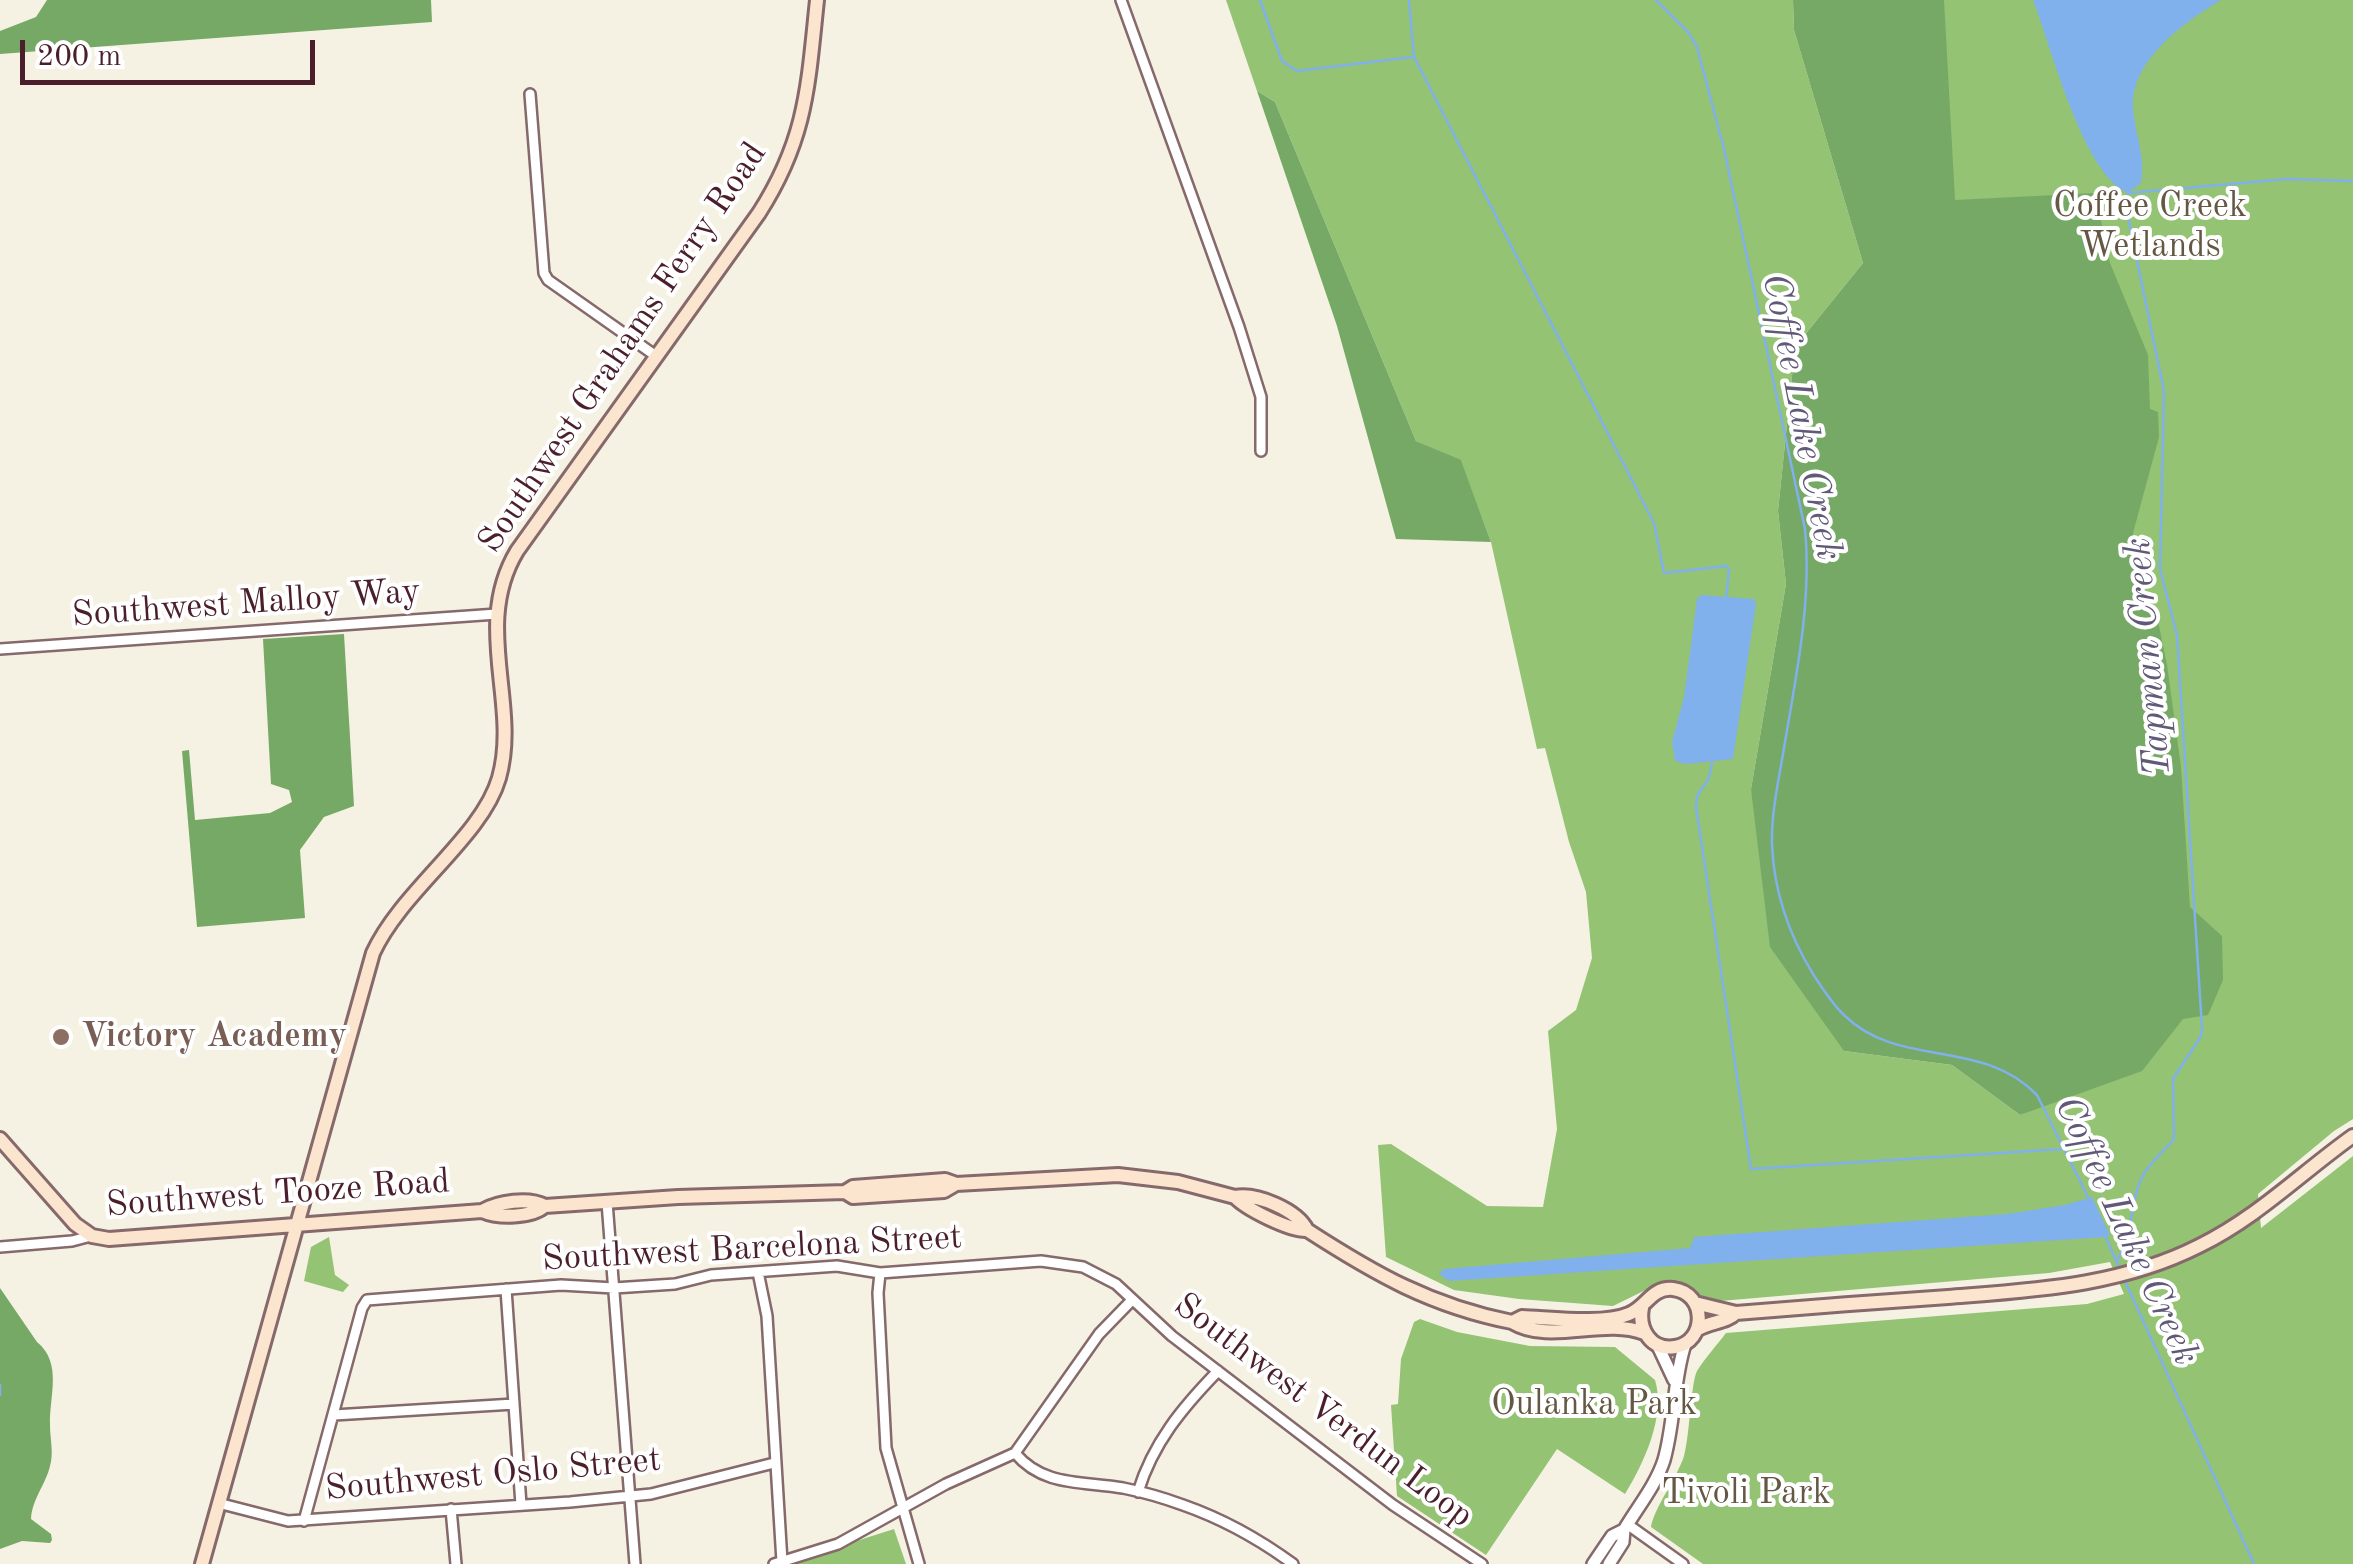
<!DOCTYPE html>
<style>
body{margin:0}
#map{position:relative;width:2353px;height:1564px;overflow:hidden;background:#f6f2e3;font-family:"Old Standard TT",serif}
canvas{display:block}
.scale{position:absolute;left:20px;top:40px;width:295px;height:45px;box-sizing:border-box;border:5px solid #4a1f2b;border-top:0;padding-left:12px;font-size:30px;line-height:35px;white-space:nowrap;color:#4a1f2b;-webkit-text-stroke:8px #fff;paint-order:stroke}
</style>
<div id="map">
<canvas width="2353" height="1564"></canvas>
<div class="scale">200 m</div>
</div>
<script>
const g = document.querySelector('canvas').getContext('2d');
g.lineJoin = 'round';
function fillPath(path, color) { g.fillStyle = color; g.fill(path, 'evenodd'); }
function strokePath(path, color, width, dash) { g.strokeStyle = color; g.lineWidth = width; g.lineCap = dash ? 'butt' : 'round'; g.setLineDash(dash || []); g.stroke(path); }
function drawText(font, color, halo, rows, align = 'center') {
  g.font = font + ' "Old Standard TT",serif'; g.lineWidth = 8; g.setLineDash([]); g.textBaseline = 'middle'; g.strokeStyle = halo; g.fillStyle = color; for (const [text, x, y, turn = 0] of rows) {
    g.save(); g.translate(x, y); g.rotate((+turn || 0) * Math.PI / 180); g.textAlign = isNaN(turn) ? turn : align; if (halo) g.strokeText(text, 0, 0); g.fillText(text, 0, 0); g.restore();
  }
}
fillPath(new Path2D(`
 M1226,0h567l1,30 69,233 -68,84 -17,164 8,73 -35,205 93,262 108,14 68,50 19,-8 -107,-1107h421v1119l-19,12 -76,63 3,34 92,-72v408h-650l-52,-37c3,-19 26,-49 33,-71 6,-22 7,-74 13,-85 8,-13 20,-26 29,-38l361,-29 37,-10 -14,-32 -61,11 -329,28 -16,-2 -26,-17h-16l-49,24 -94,-7 -65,-9 -68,-33 -8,-112 13,-1 96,62 56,1 14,-78 -9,-98 28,-21 16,-52 -6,-66 -17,-50 -24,-94 -8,1 -46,-207 -30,-81 -45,-20 -141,-339 -18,-11z
 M329,1237l6,38 14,10 -6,7 -39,-11 7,-34z
 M1420,1319l37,13 73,14 85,1 40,33c11,36 -11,83 -30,114l-68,-45 -71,106 -89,-59 -6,-91 7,-1 3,-45 13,-37z
 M894,1529l12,35h-122z`), '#93c373');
fillPath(new Path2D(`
 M47,0h384l1,22 -432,32v-23l36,-14z
 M1793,0h151l11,200 140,-7 15,70 38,92 2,54 8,3 1,25 -26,96 7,50 16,28 11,54 14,102 9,140 32,29 1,44 -15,35 -25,4 -41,52 -122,44 -68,-50 -108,-14 -74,-104 -19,-158 35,-205 -8,-73 17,-164 68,-84 -69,-233z
 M1257,91l18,11 141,339 45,19 30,82 -95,-3 -59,-213z
 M344,634l10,172 -30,11 -24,33 5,68 -108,9 -15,-176 7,-1 6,70 75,-7 22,-11 -3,-12 -18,-6 -8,-145z
 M0,1288l37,54c26,21 12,55 13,83 0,14 4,28 0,41 -4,18 -18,33 -19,53l20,15 1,6 -2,3 -28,-2 -22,8z`), '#76a965');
fillPath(new Path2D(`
 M2033,0h188c-36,22 -88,58 -88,105 1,28 13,50 8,78l-13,10c-45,-18 -77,-147 -95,-193z
 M1701,595l53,4 2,5 -23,155 -47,5 -11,-3 -3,-19 12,-45 13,-98z
 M2092,1197l18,38 -4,2 -657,44 -10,-7 5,-5 246,-21 4,-11 313,-23 58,-9z`), '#81b1ec');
strokePath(new Path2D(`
 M1260,0l22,61 15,10 115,-14
 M1409,0l5,57 240,466 10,50 62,-7 3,3 -3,32
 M1656,0l32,32 9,15 27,102 81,380c7,73 -9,147 -21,219 -5,31 -13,65 -12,97 2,46 17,90 41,129 10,15 19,30 32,42 55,53 135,21 192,79l52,104
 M1713,758l-4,20 -12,18 -1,11 55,362 312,-20
 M2106,1238l13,29
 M2117,1260c15,-20 13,-52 22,-76 6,-17 23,-31 35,-45l-1,-60 28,-43 1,-8 -25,-393 -17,-66 4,-178 -36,-174v-24l159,-14 66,2
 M2124,1279l130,285
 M0,1385v10`), '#81b1ec', 2.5);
const minor = new Path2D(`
 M1121,0l118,327 22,70v54
 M530,94l14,179 4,7 108,76
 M0,649l497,-35
 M607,1202l28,362
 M0,1247l72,-6 19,-5
 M758,1272l9,44 15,246
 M880,1273l-2,20 8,155 33,116
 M506,1289l15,216
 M334,1415l180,-11
 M1015,1453c28,34 68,28 108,35 20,4 41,10 60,17 40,14 76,34 110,59
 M1138,1492c15,-49 44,-84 80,-121
 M218,1503l70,18 282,-19 81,-8 123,-31
 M451,1509l5,55
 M304,1521l58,-213 5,-8 194,-15 53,3 61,-4 36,-9 126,-9 43,7 161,-12 42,6 33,17 56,52 221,169 89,59
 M1627,1524l56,40
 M774,1564l64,-20 108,-60 69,-31 84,-119 33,-34`);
const tertiary = new Path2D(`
 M1658,1346l16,34
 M1593,1564l19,-28 12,-6
 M1609,1564l14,-22 1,-12c13,-22 32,-45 40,-70 11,-39 9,-79 21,-116`);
const secondary = new Path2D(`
 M0,1139l75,85 17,12 17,3 373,-28c16,-9 46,-14 63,-5l133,-9 167,-5 8,5 91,-6 12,-7
 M845,1192l8,-5 92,-7 11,4 162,-9 60,7 57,15c22,-4 62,13 72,33 68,44 124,76 205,92 38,23 92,-5 132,11
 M1235,1197c11,12 55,34 72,33
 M482,1211c16,7 49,7 63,-5
 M1695,1303l41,10c71,-6 141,-11 212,-16 87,-7 172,-11 251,-51 59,-29 102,-73 154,-110
 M1512,1322l10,-5c29,1 81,8 107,-3 18,-7 22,-27 44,-25 34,4 34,53 2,58 -24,4 -37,-18 -33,-39
 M1698,1329c12,-7 29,-7 38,-16
 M202,1564l171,-611c29,-63 109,-116 126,-175 21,-74 -27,-152 18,-227l242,-338c48,-75 49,-128 58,-213`);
strokePath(minor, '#86696b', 14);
strokePath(tertiary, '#86696b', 16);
strokePath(secondary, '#86696b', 18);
strokePath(minor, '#fff', 9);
strokePath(tertiary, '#fff', 11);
strokePath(secondary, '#fbe5cf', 12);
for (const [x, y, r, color] of [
 [61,1037,10,"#8d6e63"]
]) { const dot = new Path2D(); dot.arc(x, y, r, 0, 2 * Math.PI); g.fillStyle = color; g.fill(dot); strokePath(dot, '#fff', 4); }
drawText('35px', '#645844', '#fff', [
 ["Coffee Creek",2150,207],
 ["Wetlands",2150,247],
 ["Oulanka Park",1594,1405],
 ["Tivoli Park",1746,1494]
]);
drawText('35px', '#4a1f2b', '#fff', [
 ["Southwest Grahams Ferry Road",623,348,-56],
 ["Southwest Malloy Way",246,604,-4],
 ["Southwest Tooze Road",278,1194,-4],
 ["Southwest Barcelona Street",752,1249,-3],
 ["Southwest Verdun Loop",1323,1411,37],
 ["Southwest Oslo Street",493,1475,-5]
]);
drawText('bold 35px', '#785e54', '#fff', [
 ["Victory Academy",81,1037]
], 'left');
drawText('italic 38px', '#605978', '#fff', [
 ["Coffee Lake Creek",1801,417,79],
 ["Tapman Creek",2149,657,-95],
 ["Coffee Lake Creek",2126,1231,65]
]);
</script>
